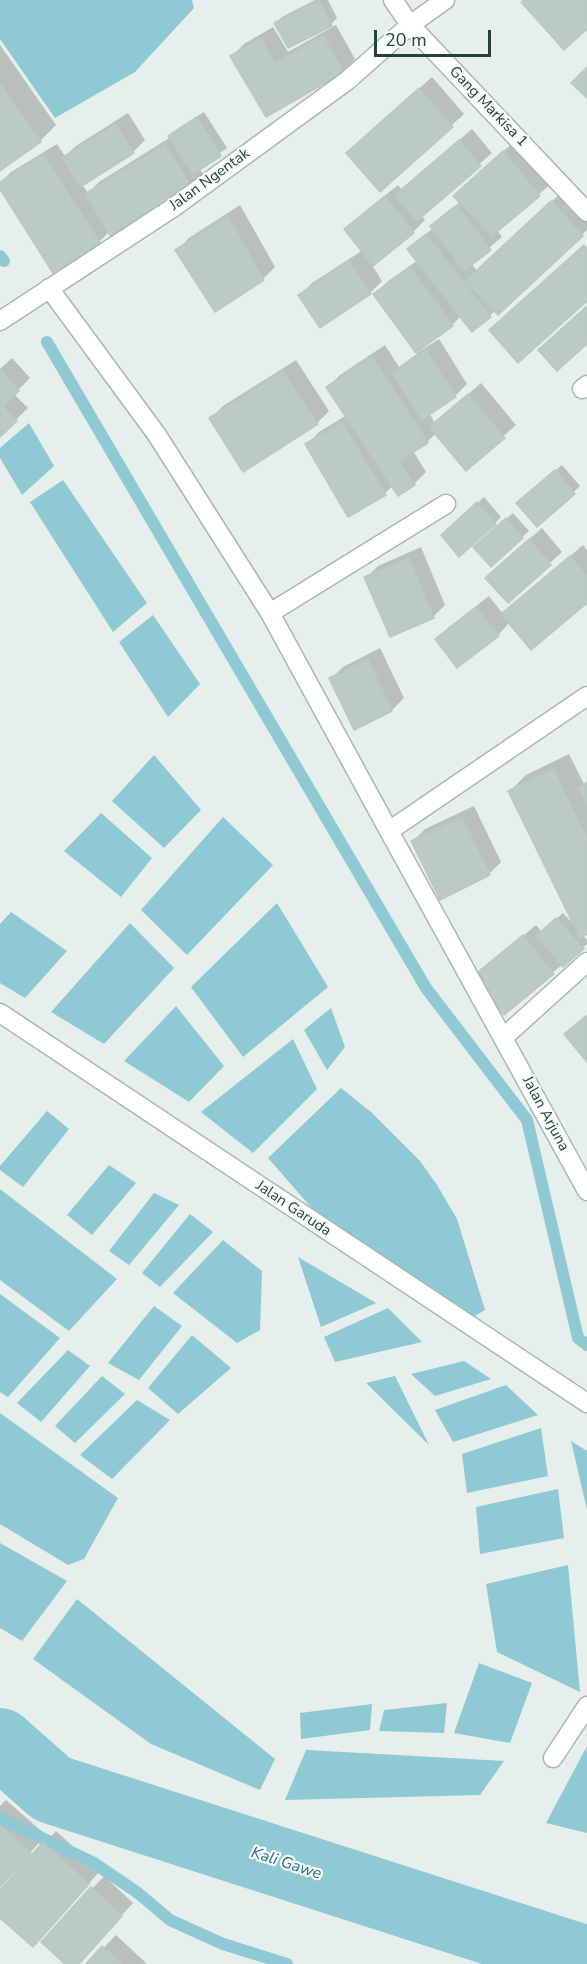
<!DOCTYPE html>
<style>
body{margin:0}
#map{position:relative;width:587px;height:1964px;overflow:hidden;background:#e6efeb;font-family:"Nunito Sans",sans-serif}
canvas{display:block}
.scale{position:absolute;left:374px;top:30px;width:117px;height:27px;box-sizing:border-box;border:3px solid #24423a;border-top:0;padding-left:8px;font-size:18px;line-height:21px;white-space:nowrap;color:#24423a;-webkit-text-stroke:4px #f7fbf9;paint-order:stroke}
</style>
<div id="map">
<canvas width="587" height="1964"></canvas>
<div class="scale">20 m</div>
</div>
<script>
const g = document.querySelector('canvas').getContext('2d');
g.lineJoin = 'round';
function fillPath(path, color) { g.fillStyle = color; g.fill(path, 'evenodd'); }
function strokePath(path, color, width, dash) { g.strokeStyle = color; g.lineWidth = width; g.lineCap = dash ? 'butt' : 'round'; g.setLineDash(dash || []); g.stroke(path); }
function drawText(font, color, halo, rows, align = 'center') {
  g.font = font + ' "Nunito Sans",sans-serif'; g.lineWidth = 4.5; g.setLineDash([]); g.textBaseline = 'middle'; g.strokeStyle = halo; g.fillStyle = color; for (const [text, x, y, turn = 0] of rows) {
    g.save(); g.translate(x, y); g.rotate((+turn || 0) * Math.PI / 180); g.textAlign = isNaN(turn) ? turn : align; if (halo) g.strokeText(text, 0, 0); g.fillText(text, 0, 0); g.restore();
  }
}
fillPath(new Path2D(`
 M0,0h192l2,8 -59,64 -80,46 -55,-79z
 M29,423l25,43 -32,29 -22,-37v-10z
 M63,480l84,123 -34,29 -83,-130z
 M153,615l47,69 -32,33 -49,-75z
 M154,755l47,55 -37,38 -52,-47z
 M101,813l51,45 -31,39 -57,-46z
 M223,817l50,48 -86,90 -46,-45z
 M277,903l51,84 -85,70 -52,-70z
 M11,912l56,39 -42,47 -25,-15v-59z
 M130,923l44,45 -70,76 -53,-32z
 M176,1006l48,60 -35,36 -65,-41z
 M331,1008l14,39 -18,23 -23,-40z
 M293,1039l24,50 -64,64 -52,-41z
 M341,1088l30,24 49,49 17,24 20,34 28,91 -12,7 -156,-103 -49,-56z
 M47,1111l22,18 -46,58 -23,-17v-4z
 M109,1165l27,18 -44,52 -25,-20z
 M0,1189l117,90 -48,52 -69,-51z
 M154,1193l25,12 -50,60 -20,-14z
 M190,1214l23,18 -53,55 -18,-14z
 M223,1240l39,31 -2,59 -23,13 -64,-50z
 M298,1257l78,46 -55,24z
 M0,1294l60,44 -52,59 -8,-5z
 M154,1306l28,20 -43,54 -31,-17z
 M388,1308l34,34 -87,20 -11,-25z
 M192,1335l39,33 -53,46 -30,-26z
 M68,1350l22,16 -49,56 -24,-19z
 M464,1361l27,18 -56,17 -24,-22z
 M102,1376l23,18 -50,49 -20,-17z
 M395,1376l34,69 -63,-62z
 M506,1385l32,30 -85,27 -18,-32z
 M137,1400l33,20 -58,59 -32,-24z
 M0,1413l118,85 -34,61 -16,6 -68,-41z
 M541,1428l7,48 -81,17 -5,-39z
 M571,1441l16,10v59z
 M558,1489l6,49 -84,16 -4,-47z
 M0,1543l67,38 -45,60 -22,-13z
 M568,1565l12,127 -83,-40 -11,-68z
 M77,1599l198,160 -15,31 -109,-46 -118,-85z
 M479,1663l53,20 -22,60 -56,-10z
 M447,1703l-3,30 -65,-2 5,-21z
 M372,1704l-2,26 -69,9 -1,-26z
 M587,1746v87l-41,-10z
 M306,1750h1l197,11 -24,34 -195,5z`), '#8ec9d4');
fillPath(new Path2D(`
 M315,0h13l9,18 -6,6 -55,-1 6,-6z
 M336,25l19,34 -12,12 -76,44 -35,-59 12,-12 29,-17 15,25z
 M0,45l56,80 -16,16 -40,28z
 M432,77l32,37 -84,76 -20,-49z
 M204,112l23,36 -28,20 4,6 -12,12 -82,46 -10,10 -99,-56v-3l11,-11 46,-28 8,12 11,-10 52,-33 17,27 -12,12 -51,32 6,9 11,-11 72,-45 5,-7z
 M472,129l20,24 -71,62 4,5 -12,12 -41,33 10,16 -12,12 -70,2 12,-12 51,-33 -17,-21 12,-12 40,-32 4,5z
 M516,140l36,43 -55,47 5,7 -31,26 6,8 87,-81 23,25v15l-89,83 -3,-2 -23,19 -11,-14 -9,9 -35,25 2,2 20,-13 28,45 -12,12 -26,17 6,10 46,-40 35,42 -50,44 -30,-36 -9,9 -14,9 13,21 -12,12 -21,2 -8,7 -78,-48 12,-13 28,-17 -19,-28 12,-12 45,-30 14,22 19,-14 -43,-59 12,-12 31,-22 -9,-11 24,-21 -1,-2 12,-12 17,-13 6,-17z
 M240,205l35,62 -12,12 -86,-28 12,-13z
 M12,358l18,20 -16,16 14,14 -28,27v-66z
 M296,360l33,51 -12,12 -106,-5 12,-12z
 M562,465l18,21 -42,39 -14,-28z
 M484,497l17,20 -6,6 -46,6z
 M513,513l16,18 -38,34 -10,-24z
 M542,528l20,24 -54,49 -9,-35z
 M583,545l4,5v51l-77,21 -12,13 -61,4 12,-12 40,-31 14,18z
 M421,547l24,58 -12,12 -67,-39 12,-12z
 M380,648l24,50 -12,12 -61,-31 12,-12z
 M569,754l15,30 3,-3v152l-4,2 4,5v4l-83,69 -29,-36 61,-52 6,7 21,-19 13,14 -66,-136 16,-16z
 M474,806l27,56 -12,12 -76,-33 12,-12z
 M6,1800l40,35 -46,51v-80z
 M56,1831l44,40 -55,62 -45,-17v-23z
 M104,1876l29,27 -56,61h-10l25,-75z
 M116,1935l31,29h-59z`), '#0003');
strokePath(new Path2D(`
 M0,256l4,5
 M47,342l379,646 101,132 51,218 9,7
 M0,1818l94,45 44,30 32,27 53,24 64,20`), '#8ec9d4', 12);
strokePath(new Path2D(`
 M0,1743l52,46 535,172`), '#8ec9d4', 70);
const building = new Path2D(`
 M319,0l13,26 -44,22 -14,-25z
 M524,0h63v29l-23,21 -43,-48z
 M323,36l21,36 -78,45 -36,-61 31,-18 14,25z
 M587,67v31l-16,-15z
 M0,84l41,58 -41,29z
 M419,88l34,39 -73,65 -34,-39z
 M197,117l24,39 -28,18 -25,-38z
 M116,124l18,29 -54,34 -18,-29z
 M459,140l22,26 -64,55 -22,-26z
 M165,144l27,43 -81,50 -26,-43z
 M503,151l37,45 -48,40 -39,-40z
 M44,155l56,88 -47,30 -53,-84v-7z
 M385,196l29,37 -41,33 -29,-37z
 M551,201l32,35 -85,79 -33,-34z
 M457,205l34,45 -27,21 -34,-45z
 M228,216l36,64 -49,32 -40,-62z
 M426,234l65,83 -19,15 -65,-83z
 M584,245l3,4v52l-69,62 -29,-33z
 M349,261l22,33 -51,34 -22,-33z
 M410,267l43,59 -37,27 -43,-59z
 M587,306v38l-30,27 -19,-21z
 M426,350l30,47 -34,23 -30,-47z
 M372,356l56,87 -29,18 16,24 -17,11 -72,-109z
 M0,370l19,21 -16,16 14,14 -17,16z
 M283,371l35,53 -75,48 -34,-54z
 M468,394l37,44 -39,33 -37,-44z
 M342,422l44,73 -38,22 -43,-73z
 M555,470l20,24 -38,33 -21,-24z
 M477,502l19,22 -37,33 -18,-22z
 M506,518l17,20 -32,29 -18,-20z
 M529,539l22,26 -43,38 -23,-25z
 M570,556l17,20v27l-56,47 -30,-36z
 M409,558l25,60 -44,19 -26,-60z
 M476,607l23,29 -42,32 -22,-29z
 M368,659l24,52 -38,19 -25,-52z
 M553,769l34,70v95l-7,4 -72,-147z
 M587,783v22l-9,-17z
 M462,817l28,58 -50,25 -29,-59z
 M556,918l28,31 -21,18 -27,-31z
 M523,935l31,39 -50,41 -31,-39z
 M587,1015v47l-23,-28z
 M0,1825l31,28 -31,34z
 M43,1842l46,42 -56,63 -33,-29v-28z
 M91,1887l31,29 -43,48h-14l-24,-22z
 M102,1946l20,18h-36z`);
fillPath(building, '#bbcac4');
strokePath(building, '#b8c9c2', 1.5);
const lane = new Path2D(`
 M582,389l5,-4`);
const street = new Path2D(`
 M393,0l17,25 177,187
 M49,288l108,147 113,178 119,218
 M0,321l174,-114 174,-127 62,-55 35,-25
 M270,613l176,-109
 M587,696l-198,135 198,360
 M0,1013l587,390
 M504,1037l83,-75
 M553,1758l34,-52`);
strokePath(lane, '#a8b8b2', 21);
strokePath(street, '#a8b8b2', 21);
strokePath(lane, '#fff', 18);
strokePath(street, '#fff', 18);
drawText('15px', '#24423a', '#f7fbf9', [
 ["Gang Markisa 1",488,107,46],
 ["Jalan Ngentak",210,180,-36],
 ["Jalan Arjuna",545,1114,62],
 ["Jalan Garuda",293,1209,34]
]);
drawText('italic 16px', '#1c6f80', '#f7fbf9', [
 ["Kali Gawe",286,1864,18]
]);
</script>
